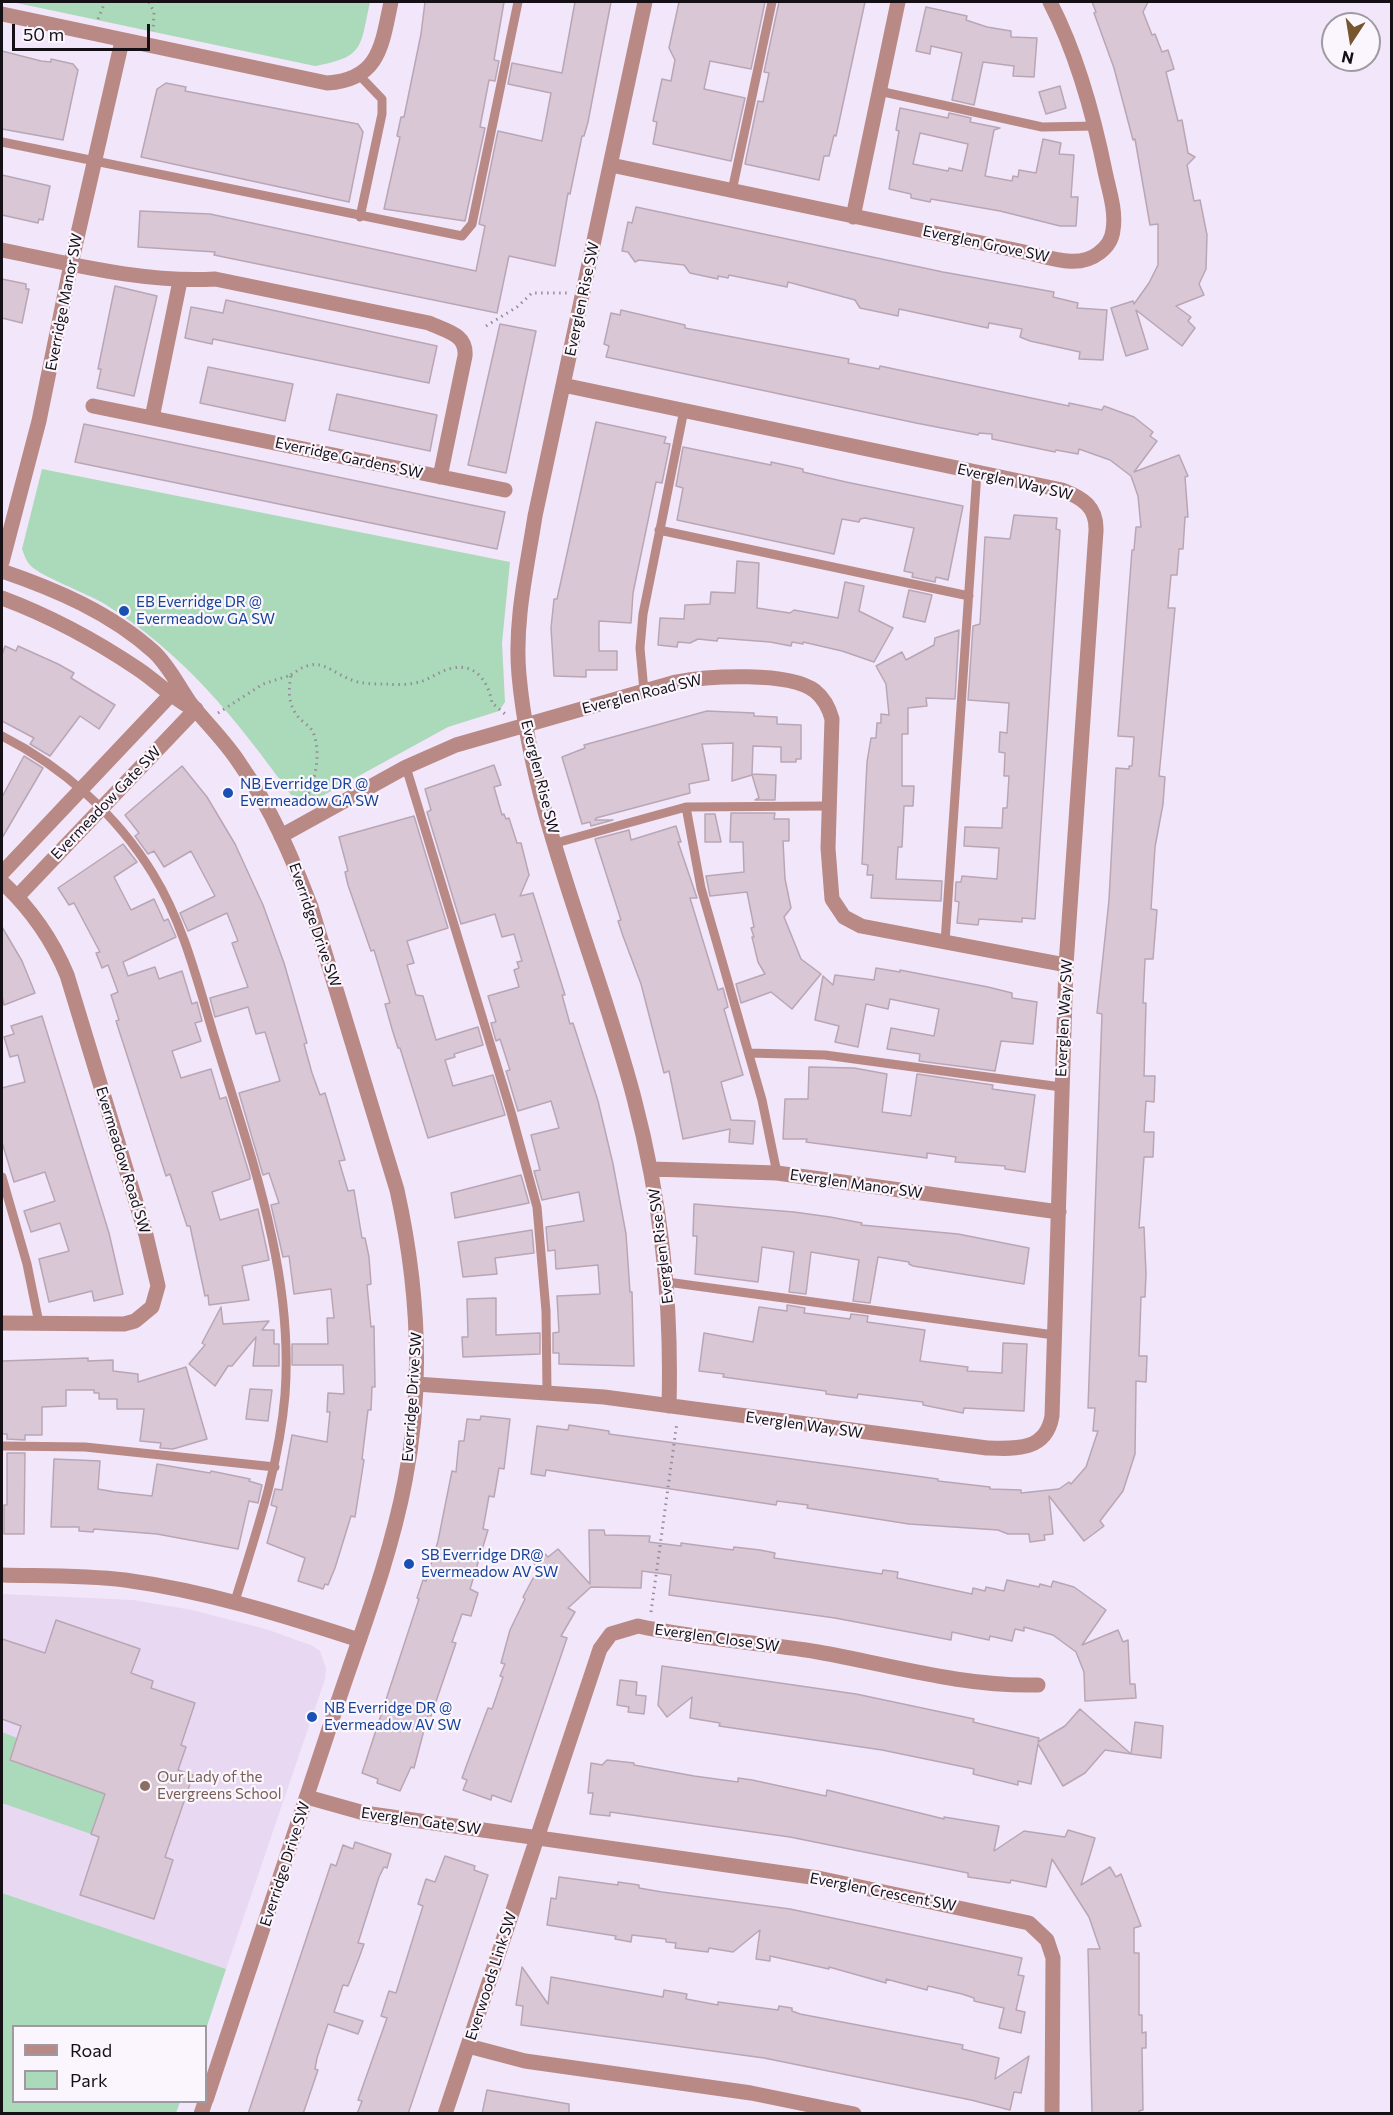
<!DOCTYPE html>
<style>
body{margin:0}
#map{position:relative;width:1393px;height:2115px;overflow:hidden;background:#f2e6fa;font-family:Commissioner,sans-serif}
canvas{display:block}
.frame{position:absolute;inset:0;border:3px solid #141016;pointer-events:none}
.legend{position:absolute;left:12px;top:2025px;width:195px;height:78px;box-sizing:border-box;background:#fbf6fe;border:2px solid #9f9aa1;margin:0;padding:8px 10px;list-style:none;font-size:18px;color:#141016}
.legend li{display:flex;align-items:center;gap:12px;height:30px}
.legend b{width:30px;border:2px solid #9f9aa1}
.north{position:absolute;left:1321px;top:12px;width:60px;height:60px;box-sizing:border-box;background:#fbf6fe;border:2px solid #9f9aa1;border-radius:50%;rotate:192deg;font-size:16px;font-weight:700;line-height:24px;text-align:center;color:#141016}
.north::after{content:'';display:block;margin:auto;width:21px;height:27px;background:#78562d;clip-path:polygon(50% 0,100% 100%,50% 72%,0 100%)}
.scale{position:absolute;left:12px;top:24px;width:138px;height:27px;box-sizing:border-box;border:3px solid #141016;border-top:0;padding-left:8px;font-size:18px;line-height:21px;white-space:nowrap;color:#141016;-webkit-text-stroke:4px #fbf6fe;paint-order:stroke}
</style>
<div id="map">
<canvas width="1393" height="2115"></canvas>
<div class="frame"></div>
<ul class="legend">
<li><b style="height:8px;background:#b98986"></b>Road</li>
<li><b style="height:16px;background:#aadab9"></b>Park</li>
</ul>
<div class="north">N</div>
<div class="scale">50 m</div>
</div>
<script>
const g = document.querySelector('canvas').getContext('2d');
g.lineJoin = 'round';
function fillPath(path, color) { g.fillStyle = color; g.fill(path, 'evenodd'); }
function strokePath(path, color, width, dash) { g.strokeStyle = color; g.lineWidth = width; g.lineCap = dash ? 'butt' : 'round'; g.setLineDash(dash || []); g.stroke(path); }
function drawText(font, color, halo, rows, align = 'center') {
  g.font = font + ' Commissioner,sans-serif'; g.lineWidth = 4.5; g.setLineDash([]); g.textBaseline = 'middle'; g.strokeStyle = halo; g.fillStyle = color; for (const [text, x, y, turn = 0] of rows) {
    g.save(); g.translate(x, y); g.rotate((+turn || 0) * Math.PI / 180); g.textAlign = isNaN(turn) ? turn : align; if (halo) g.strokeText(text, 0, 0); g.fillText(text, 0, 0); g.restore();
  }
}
fillPath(new Path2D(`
 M2,1594l131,6 59,10 77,20 44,16 7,5 6,17 -1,11 -99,290 -224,-76z`), '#e8d8f2');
fillPath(new Path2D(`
 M12,2h358c-10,45 -5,55 -55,64z
 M42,469l468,93 -8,81 3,59 -6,9 -51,16 -133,73 -24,-5c-55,-76 -107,-142 -188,-192 -15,-9 -65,-28 -73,-38 -4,-4 -6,-11 -8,-16z
 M2,1732l15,6 -7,22 95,34 -14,40 -89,-31z
 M2,1893l224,76 -20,60v-3h-192v76h166l-4,11h-174z`), '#aadab9');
const building = new Path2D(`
 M425,2h79l-10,58 5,1 -4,20 -6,-1 -9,47 5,1 -20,93 -81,-12 16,-72 -3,-1 4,-19h3l17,-83z
 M575,2h36l-23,120 -4,14h-2l-12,58 -2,-1 -13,73 -46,-10 -12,57 -283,-58 1,-3 -77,-5 2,-36 70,3 266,57 9,-45 -6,-2 19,-93 44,10 9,-48 -43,-9 4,-21 50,10z
 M679,2h86l-14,67 -41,-8 -6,28 41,9 -14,63 -78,-17 4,-22 -4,-1 9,-42 9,2 4,-21 -6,-12z
 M779,2h86l-29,134 -2,-1 -5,21h-5l-5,24 -74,-16 13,-63 5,1 6,-29 -5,-1z
 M1092,2h56l-5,10 9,23 3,-1 7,18 6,-2 6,19 -8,3 12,49 4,-1 6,33 7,4 -8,8 7,36 6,-1 7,35 -1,34 -7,15 5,11 -28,11 15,11 -3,4 7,7 -13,18 -46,-36 12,39 -22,7 -15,-48 22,-7 1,3 15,-21 9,-18v-41l-8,1 -15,-86 -2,1 -19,-72 -20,-55 2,-1z
 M926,7l41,9 -1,4 21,7 24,4v6l26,1 -3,39 -21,-1 1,-10 -31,-4 -9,43 -22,-5 10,-47 -31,-7 -1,8 -14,-3z
 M2,51l39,10 10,1v-3l22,5 5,6 -15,70 -61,-11z
 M166,83l20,4 -1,4 173,33 5,8 -14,70 -208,-45 16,-68z
 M1060,86l6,22 -20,6 -7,-22z
 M900,108l48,10 1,-5 22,5 -1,4 30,6 -6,2 -9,46 27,5 1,-5 5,1 1,-7 17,3 7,-34 18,4 -2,11 15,1 -3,42h7l-2,29h-16l-60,-15 -69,-12 -1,3 -19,-4v-4l-22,-5 10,-58 -3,-1zM920,133l48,11 -6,27 -13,-3 -1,3 -35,-7z
 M2,175l48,11 -7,34 -4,-1 -1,4 -36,-8z
 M636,207l307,65 111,20 -1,5 25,6 -1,5 30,2 -4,50 -24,-1 1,-7 -50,-11 -10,-4 2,-8 -33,-6 -1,5 -89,-19 -1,7 -38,-8 -5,-8 -67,-18 -1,5 -58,-12 -1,3 -10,-2v3l-28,-6 -6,-8 -45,-5 -4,2 -7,-10 -6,-1 6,-29 4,1z
 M2,279l24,5v5h3l-7,34 -20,-5z
 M115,286l42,10 -23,100 -37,-8 4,-19h-3z
 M226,300l211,46 -8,37 -216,-44 -1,5 -27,-6 6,-31 32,6z
 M621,310l64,15v3l164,31 -1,4 31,6 1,-3 189,40v-3l33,7 2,-4 30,11 19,15 -3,4 7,5 -23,31 45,-17 9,21 -3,1 3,40h-3l-2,32h-4l-2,26h-6l-3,33h7l-16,168 6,1 -2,27 -8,43 -4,62 6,1 -4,49h-8l-2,44h3l-2,73h11l-1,26 -8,-1 -2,31h10l-1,25h-9l-5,71 5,-1 2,47 -1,23h-4l-2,59h8l-1,26 -10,-1 -1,73 -12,37 -23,30 4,5 -20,15 -35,-45 4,38 -9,1 1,5 -15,2 -1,-8h-21l-10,-4 -89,-6 -102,-16 1,-3 -31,-4 -1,4 -230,-35 -1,6 -14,-2 6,-48 31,4 1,-5 40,6v3l329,45v2l52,6v2l31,1v3l38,-4 10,-7 2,2 15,-17 12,-36h-5l2,-23h-7l14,-394 -5,-1 12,-113 7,-132 13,1v-3h3l2,-29 -16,-1 14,-186h2l2,-23h5l-3,-31 -7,-20 -21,-16 -31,-11 -1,5 -22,-4 -1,2 -63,-13v-5l-13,-1 -1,2 -62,-12 -310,-66 3,-11 -5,-2 7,-31 9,2z
 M500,324l36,7 -30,142 -38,-8z
 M208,367l85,17 -8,37 -85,-18z
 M337,394l100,21 -7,36 -101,-21z
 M596,422l70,15 -2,6 6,1 -8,39 -6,-1 -23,111 -2,30 -32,-2v30h18v19h-31v7l-32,-1 -3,-48 3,-29h3z
 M84,424l421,88 -8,37 -422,-87z
 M683,447l88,18v-3l32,7v3l43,10 117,24 -15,74 -12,-3 -1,5 -23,-5 1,-4 -9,-2 10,-43 -49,-10 -5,1 -1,3 -17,-3 -8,35 -157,-34 6,-32 -7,-2z
 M1014,515l43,3 -1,11 4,1 -25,389 -13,-1v4l-43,-3 -1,6 -21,-2 2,-21 -4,-1 1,-19h5l1,-6 35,3 2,-31 -35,-2 1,-19 37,1 1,-20h4l2,-32h-5l1,-23 -6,-1 1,-20 7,1 2,-30 -41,-3 5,-74 7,-2 5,-87 25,2z
 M737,561l22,2 -2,45 33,5 4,-3 44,8 7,-36 19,4 -5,25 34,17 -19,34 -32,-11 -39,-9v2l-11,-2 -1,4 -21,-4 -52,-4 -1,3 -19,-2 -8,4 -12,-1 -1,5 -19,-2 2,-27 24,1 1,-14 25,-1 1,-12 24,1z
 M909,590l23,5 -7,27 -22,-5z
 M959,630l-4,69 -29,-1 1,8 -19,2v26h-6v52h12l-1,20h-9l-2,41h-4l-2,32 46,2 -1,20 -70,-3 2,-23h-6l1,-10 -6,-1 5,-102 4,-24h5l1,-15h4v-9l8,1 -3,-31 -10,-18 26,-14 4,8 28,-15 1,-7z
 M5,646l11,5 2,-5 40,18 16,9 -3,5 44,27 -16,24 -19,-13 -30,40 -20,-12 4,-6 -32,-17v-66z
 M707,711l47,2v3l23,1v7l24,1v34h-5v3h-15v-15l-28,-1 -1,28 24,1 -1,25h-20l4,-2 -7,-23 -20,6 1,-38 -31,1 7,36 -20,4 1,9 -94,25 -1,2h18l-22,6 -1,-4 -8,2 -20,-67 23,-9 -1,-3z
 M24,756l19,12 -41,70v-41z
 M494,765l7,20 -7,2 8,28 2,-1 2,5 3,-1 8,25h4l8,32 -9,21 13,-3 32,102h-3l8,29 3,-1 25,78 15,63 13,70 4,58h2l2,74 -75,-2v-11h-6v-20l6,-1 -2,-36 43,-2 -2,-29 -42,4 -1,-19 -7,1 -2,-24 38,-6 -5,-29 -37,8 -8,-29 6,-1 -9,-35 28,-7 -8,-27 -33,10 -12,-40 4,-1 -10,-31 -4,2 -5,-18 5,-1 -8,-26 31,-9 -5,-17 5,-2 -2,-6 5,-1 -8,-27 -12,3 -7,-23 -34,10 -34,-112 4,-2 -6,-21z
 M182,766l25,31 28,47 28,61 21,58 23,80 -3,1 8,29 8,22 5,-2 20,67 -6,1 9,30 6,-1 8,48h3l4,19 2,27 -4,1 4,42 3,-1 1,61h-3l-1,23h-3l-6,49 2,1 -9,57 -4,-1 -16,52 -7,17 -3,-1 -2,5 -25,-8 7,-23 -38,-15 10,-36 -6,-2 4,-16 7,1 10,-55 35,7 3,-30h-3l1,-19 16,1 -1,-29h-51v-21h36l-1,-26h7l-3,-29 -37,5 -5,-38 -6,1 -12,-52 8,-2 -10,-30 -6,2 -24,-82 41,-12 -15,-49 -9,2 -8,-27 -33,10 -5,-19 38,-11 -16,-44 6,-2 -11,-28 -39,18 -8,-18 35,-17 -24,-45 -27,16 -10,-16 -6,3 -13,-18 4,-3 -14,-18z
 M731,813h44l-1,6h15v22h-6l2,38 6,29 -7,9 17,42 20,15 -29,35 -21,-17 -30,11 -5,-19 29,-10 -7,-12 -6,-25h2l-3,-9 3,-1 -7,-35 -37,4 -4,-20 38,-4 -1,-30h-13z
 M705,814h10l6,28h-16z
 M414,816l34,112 -41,13 7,22 -7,2 9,30 7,1 13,44 42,-13 5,18 -29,9 1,3 -10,3 8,26 40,-11 12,40 -77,23 -28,-90h-2l-6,-19 -7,-25 5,-1 -16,-53 -3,1 -23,-66 -3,-13 3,-1 -9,-34z
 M676,826l5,16h-3l19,56h-7l28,92 5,-2 5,19 -4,2 19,66 -22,7 10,38 24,1 -2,23 -24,-2 1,-13 -47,10 -14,-68 -5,2 -23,-89 -18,-48 -5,-15 3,-1 -26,-81 34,-9 2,10z
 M123,844l14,18 -23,15 17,33 23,-11 10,22 4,-2 8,18 -53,25 5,14 27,-9 4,12 23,-8 10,33 5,-2 5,19 -7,2 6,18 -29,10 9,27 30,-9 9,30 6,-2 24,79v3l-38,13 8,28 38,-11 11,51 -27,6 7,34 -40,5 -1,-10 -3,1 -15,-70h-3l-17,-52 -4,2 -50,-155 3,-1 -8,-25 7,-3 -10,-27 -6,3 -6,-15 4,-1 -26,-49 -5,2 -11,-17z
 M2,927l20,34 13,32 -31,12 -2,-9z
 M876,968l24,4v-2l88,17 24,6v5l25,4 -4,42 -32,-3 -6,30 -76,-10 1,-7 -33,-5 4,-21 43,8 5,-27 -49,-10 -2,10 -22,-5 -8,43 -23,-5 4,-16 -24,-6 8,-44 10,9 2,-10 39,5z
 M42,1016l67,217 14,61 -29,7 -2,-10 -43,11 -10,-43 30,-8 -9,-28 -29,9 -7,-21 31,-10 -10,-29 -31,10 -12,-40v-54l23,-6 -7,-27 -8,2 -6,-20 10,-3 -3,-8z
 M809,1067l45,1 33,6 -5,38 29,4 6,-42 76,11 -1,4 43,6 -10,77 -20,-3v-3l-50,-4 1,-5 -29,-4v5l-121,-16 1,-3h-24l2,-40h23z
 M521,1175l8,28 -74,15 -4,-25z
 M694,1204l100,8 36,5 32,6 -1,2 97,9 71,14 -5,36 -111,-18 -4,-2v-2l-31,-5 -8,46 -17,-2 6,-41 -48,-8 -5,42 -17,-2 5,-40 -32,-5 -4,35 -63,-8 2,-38h-4z
 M532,1230l2,23 -39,5 2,16 -34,3 -5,-35z
 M496,1298v37l44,-2v21l-77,3 -1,-20h6l-1,-38z
 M787,1305l18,3 -1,5 46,6 1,-5 17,2 -1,6 58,8 -5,31 48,6 -1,4 35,2 1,-30 24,1 -3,67 -60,-3 -1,5 -40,-8v-3l-65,-8 -1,4 -31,-4v-3l-103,-14 1,-3 -25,-3 5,-38 49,9 6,-35 28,4z
 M221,1307l2,17 46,-3 -7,9h12v14h5v22h-26l3,-29 -24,29h-4l-13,20 -26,-22 16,-19 -3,-2z
 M88,1358v3l25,-1v11l25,3v8l48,-15 21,72 -34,10 -13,-1 1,-5 -21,-2 4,-32h-27v-10h-18v-6h-5v-3h-28v16l-24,1v28h-17v5l-18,-1v-5h-5v-73z
 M250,1389l22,1 -4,31 -22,-2z
 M481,1416l29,3 -6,50 -5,-1 -5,29 -5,-1 -6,33 5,1 -18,59 8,4 -7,23 -9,-2 -10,28 4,1 -25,73 -3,-1 -14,53 -3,-1 -11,24 -23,-8 1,-4 -16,-6 57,-174 -2,-1 6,-18 3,1 12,-40 14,-70 4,1 3,-31h5l3,-22 13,1z
 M7,1453h18l-1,81h-20v-29h3z
 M54,1459l46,2 -2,28 17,3 37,4 5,-32 53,9 1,-2 39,8 -1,2 13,4 -4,18 -9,-2 -11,48 -81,-15 -63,-5 -1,3 -14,-1v-4h-28z
 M589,1530h15l1,5 45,1 -1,6 32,4v-3l52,7 1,-3 26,3 15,3 -1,5 108,16 1,-4 15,2 -1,6 75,16 1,-6 12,3 1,-4 18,4 3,-11 32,7 1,-3 11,3 2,-6 21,6 32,23 -24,35 36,-15 5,12 5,-2 2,44h5l1,14 -51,3 -1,-29 -8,-20 -23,-17 -29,-8v4l-9,-2 -3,12 -22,-5 -1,4 -37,-8 -1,8 -116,-22 -166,-23 2,-20 -29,-4 -1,17 -50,-1 -23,21 7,4 -14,24 6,2 -56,164 -19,-7 -1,5 -28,-10 4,-10 -5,-2 5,-14 21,-56 4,1 11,-32 -3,-1 5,-12 -4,-1 9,-33 15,-31 -2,-2 15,-28 -4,-6 11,-9 3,3 10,-8 32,35z
 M56,1620l84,29 -9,24 22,8 -2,7 44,15 -14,42 5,2 -8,23 15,5 -28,82 8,3 -19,59 -74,-24 19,-58 -8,-3 14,-40 -95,-34 11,-34 -19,-7v-80l43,14z
 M662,1666l194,28 118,25 -1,3 66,16 -1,4 27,-16 15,-17 51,45 -26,-4 -20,23 -22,13 -25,-42 -7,40 -13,-3v4l-45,-11 1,-5 -92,-19 -163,-24 1,-3 -30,-5 2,-21 -25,20 -9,-12z
 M620,1680l17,2 -1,13 10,1 -2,18 -16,-2 1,-5 -12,-2z
 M1135,1722l28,4 -2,32 -30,-4z
 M607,1760l27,3v2l60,11 44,6v-4l14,2 74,16 1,-6 117,29v-2l55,9 -5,25 30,-20 41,6 3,-7 27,8 -14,47 29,-18 6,10 5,-3 20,52 -7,2v25h5v62h3v18l4,-1v16h-4l1,62 -4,1v3h-47l-4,-165h12l-11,-32 -37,-58 -6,28 -35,-7 -1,3 -42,-6v-4l-178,-36 -180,-25v4l-20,-2 3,-21h-5l3,-30 11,2z
 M355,1842l36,12 -4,14 -3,-1 -5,10 -21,66 6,1 -5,14 -11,28 -5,-1 -9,27 29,9 -5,13 -30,-10 -11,34 -2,11 3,1 -15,44h-55l83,-250 5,2 7,-21 10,4z
 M445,1856l30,10 -1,4 14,5 -80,239h-51l5,-13 -4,-1 29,-82 -6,-2 8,-25 7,2 27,-87 -5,-2 8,-25 9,3z
 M559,1877l59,8v-3l21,3v3l23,4 128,17 232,49 -4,17 6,1 -8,34 9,2 -4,21 -22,-5 5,-20 -30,-7v-3l-12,-4 -34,-8 -1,4 -41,-11v4l-57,-16v2l-59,-13v5l-14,-2 4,-29 -27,22 -24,-4 -1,4 -33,-4 1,-5 -10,-1v-3l-34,-4 -1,7 -16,-3 1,-3 -69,-11 4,-27 5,1z
 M522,1967l26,37 3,-27 112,20 1,-7 23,4 -1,5 32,6v-3l60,8 1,-4 13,2v3l8,3 163,31 -1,4 37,9 -4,21 34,-23 -8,37 -7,-1 -4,18 -39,-10 -207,-42 -243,-33 2,-19 -7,-1z
 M487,2090l82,14v10h-87z`);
fillPath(building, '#dac7d6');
strokePath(building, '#b9a6b5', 1.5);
strokePath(new Path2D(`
 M149,2l5,10 -1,19
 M98,19l7,-17
 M486,326l31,-19 15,-14h35
 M291,675c31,-24 39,0 67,7 9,2 19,2 28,2 10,1 23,1 33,-2 12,-3 22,-12 34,-14 24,-5 36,16 39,35l13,11
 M218,713l45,-29 28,-9c-3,16 -3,31 9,44 4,4 10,7 13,13 9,21 2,53 -10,72
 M651,1612l26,-190`), '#958d9b', 3, [1.5, 4.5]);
strokePath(new Path2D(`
 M359,75l23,24v15l-22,103
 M879,91l163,36 54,-1
 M2,142l460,94 10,-12 46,-222
 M732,191l40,-189
 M659,530l310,66
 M644,691l-4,-43 3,-34 41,-204
 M2,736c61,31 115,79 151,138 32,52 46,114 64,172 35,114 77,228 68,349 -6,72 -29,138 -50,206
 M406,767l105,345 26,95 9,104 1,80
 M686,807l15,81 61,212 15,73
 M556,843l130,-36 143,-1
 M945,942l32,-470
 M749,1053l76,2 236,32
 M2,1177l25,87 12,59
 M667,1282l387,53
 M2,1446l83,1 190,20`), '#b98986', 9);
strokePath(new Path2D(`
 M645,2l-110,514c-8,52 -21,106 -16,159 13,143 79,285 115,423 27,103 38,201 35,308
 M2,14l325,69c53,-3 55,-39 64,-81
 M611,165l418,88c22,5 50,16 70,0 8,-6 13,-13 14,-23 3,-17 -3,-37 -7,-54 -12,-60 -28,-120 -56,-174
 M853,217l45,-215
 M2,250c69,14 142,33 213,29l214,44c17,8 38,11 36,33l-25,121
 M180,281l-28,137 353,72
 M93,406l59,12
 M2,562l37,-141 32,-157 51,-223
 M281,836l125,-69 50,-22 220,-63c32,-6 113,-11 139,9 10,8 14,17 17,28l-4,129 4,51 12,18 17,9 205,39
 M2,873l176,-186
 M2,882c28,26 50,57 65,93l79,260 12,51 -6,21 -17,14 -11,3 -122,-1
 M17,897l179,-188
 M651,1169l126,4 282,39
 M416,1384l188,13 383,51c29,1 59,3 65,-32l14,-451 30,-434c1,-24 -13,-33 -34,-41l-499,-105
 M2,1575c40,1 82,0 123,5 80,11 158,35 234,60
 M307,1797l57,16 454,65 211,45 18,17 6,18 -1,156
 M468,2046l57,15 226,32 103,21
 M445,2114l155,-465 11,-15 27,-8c59,13 120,16 180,26 73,13 145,35 220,33`), '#b98986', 15);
strokePath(new Path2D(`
 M2,571c53,18 109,42 152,81 15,14 25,35 37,52 16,20 35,38 49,60 31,44 52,93 71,143l86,283c21,95 27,195 8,291 -16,84 -49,164 -75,245 -41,125 -83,249 -124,374
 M2,598c48,18 93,42 136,71 18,12 32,27 52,38
 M201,2114l4,-12`), '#b98986', 15);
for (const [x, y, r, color] of [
 [124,611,6,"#1a4fb4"],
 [228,793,6,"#1a4fb4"],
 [409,1564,6,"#1a4fb4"],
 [312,1717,6,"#1a4fb4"],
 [145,1786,6,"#8d6e63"]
]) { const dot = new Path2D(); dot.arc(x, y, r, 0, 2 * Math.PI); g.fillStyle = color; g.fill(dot); strokePath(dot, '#fbf6fe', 2); }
drawText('15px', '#141016', '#fbf6fe', [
 ["Everglen Grove SW",986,244,12],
 ["Everglen Rise SW",582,299,-78],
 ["Everridge Manor SW",64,302,-79],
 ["Everridge Gardens SW",349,458,12],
 ["Everglen Way SW",1015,482,13],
 ["Everglen Road SW",642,694,-14],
 ["Everglen Rise SW",540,777,76],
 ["Evermeadow Gate SW",106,803,-46],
 ["Everridge Drive SW",315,925,71],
 ["Everglen Way SW",1064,1018,-87],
 ["Evermeadow Road SW",123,1160,73],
 ["Everglen Manor SW",856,1184,8],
 ["Everglen Rise SW",661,1246,-97],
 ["Everridge Drive SW",412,1397,-86],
 ["Everglen Way SW",804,1425,8],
 ["Everglen Close SW",717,1638,8],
 ["Everglen Gate SW",421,1821,8],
 ["Everridge Drive SW",285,1864,-72],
 ["Everglen Crescent SW",883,1892,11],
 ["Everwoods Link SW",491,1976,-72]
]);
drawText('15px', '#164399', '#fbf6fe', [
 ["EB Everridge DR @",136,602],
 ["Evermeadow GA SW",136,619],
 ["NB Everridge DR @",240,784],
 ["Evermeadow GA SW",240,801],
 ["SB Everridge DR@",421,1555],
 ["Evermeadow AV SW",421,1572],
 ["NB Everridge DR @",324,1708],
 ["Evermeadow AV SW",324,1725]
], 'left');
drawText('15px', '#785e54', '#fbf6fe', [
 ["Our Lady of the",157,1777],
 ["Evergreens School",157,1794]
], 'left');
</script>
